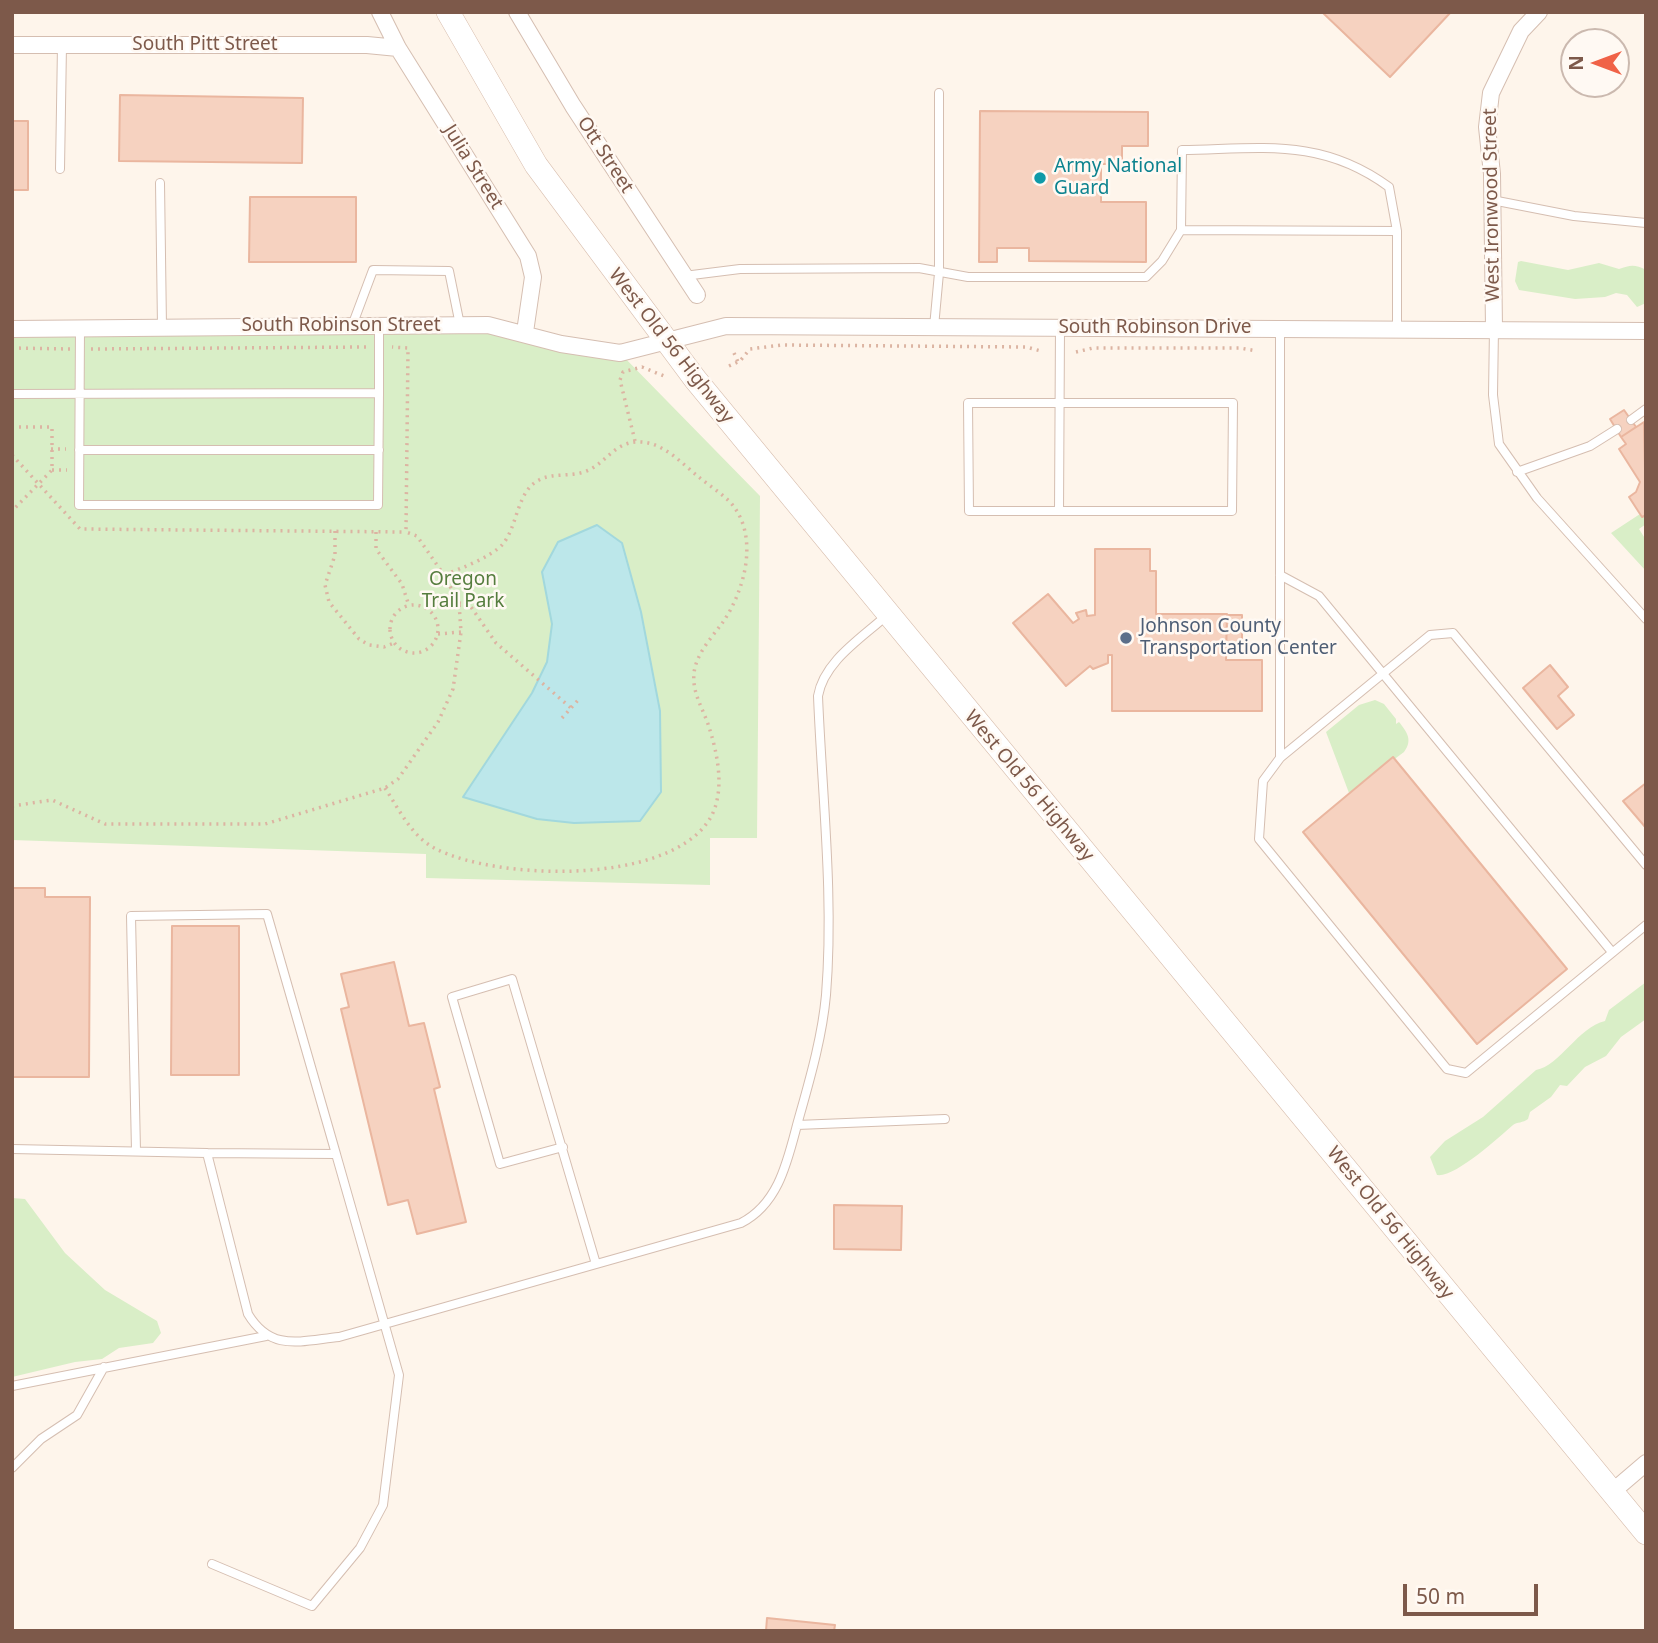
<!DOCTYPE html>
<style>
body{margin:0}
#map{position:relative;width:1658px;height:1643px;overflow:hidden;background:#fef5eb;font-family:"Noto Sans",sans-serif}
canvas{display:block}
.frame{position:absolute;inset:0;border:14px solid #7d594a;pointer-events:none}
.north{position:absolute;left:1560px;top:28px;width:70px;height:70px;box-sizing:border-box;background:#fff9f3;border:2px solid #cbb9af;border-radius:50%;rotate:270deg;font-size:19px;font-weight:700;line-height:28px;text-align:center;color:#7d594a}
.north::after{content:'';display:block;margin:auto;width:24px;height:32px;background:#f06247;clip-path:polygon(50% 0,100% 100%,50% 72%,0 100%)}
.scale{position:absolute;left:1403px;top:1584px;width:135px;height:32px;box-sizing:border-box;border:4px solid #7d594a;border-top:0;padding-left:9px;font-size:21px;line-height:24px;white-space:nowrap;color:#7d594a;-webkit-text-stroke:5px #fff9f3;paint-order:stroke}
</style>
<div id="map">
<canvas width="1658" height="1643"></canvas>
<div class="frame"></div>
<div class="north">N</div>
<div class="scale">50 m</div>
</div>
<script>
const g = document.querySelector('canvas').getContext('2d');
g.lineJoin = 'round';
function fillPath(path, color) { g.fillStyle = color; g.fill(path, 'evenodd'); }
function strokePath(path, color, width, dash) { g.strokeStyle = color; g.lineWidth = width; g.lineCap = dash ? 'butt' : 'round'; g.setLineDash(dash || []); g.stroke(path); }
function drawText(font, color, halo, rows, align = 'center') {
  g.font = font + ' "Noto Sans",sans-serif'; g.lineWidth = 5; g.setLineDash([]); g.textBaseline = 'middle'; g.strokeStyle = halo; g.fillStyle = color; for (const [text, x, y, turn = 0] of rows) {
    g.save(); g.translate(x, y); g.rotate((+turn || 0) * Math.PI / 180); g.textAlign = isNaN(turn) ? turn : align; if (halo) g.strokeText(text, 0, 0); g.fillText(text, 0, 0); g.restore();
  }
}
fillPath(new Path2D(`
 M1521,261l47,9 31,-7 20,6c11,-4 16,-5 27,1v33l-9,4 -10,-12 -11,-2 -11,4 -30,2 -56,-9 -4,-9 3,-19z
 M488,325l132,28 140,143 -3,342h-47v47l-284,-7v-24l-414,-14v-511z
 M1640,514l6,1v9l-7,5 7,11v31l-35,-38z
 M1375,700l9,4 12,15v5l3,-2c8,10 14,18 5,30l-55,41 -23,-61 33,-27z
 M1646,982v37l-25,18 -15,19 -21,11 -18,19 -7,-1 -9,12 -21,15 -2,7c-5,4 -11,3 -15,6 -14,12 -58,53 -76,50l-7,-18 15,-16 38,-24 53,-47c24,-4 42,-43 69,-49l4,-11z
 M12,1198l13,1 40,54 40,37 52,31 4,12 -8,10 -34,5 -17,11 -27,3 -63,15z`), '#d9eec7');
const water = new Path2D(`
 M597,525l25,18 19,69 19,99 1,81 -21,29 -66,2 -37,-4 -74,-22 69,-104 15,-31 5,-38 -10,-52 16,-30z`);
fillPath(water, '#bce7ea');
strokePath(water, '#a2d8dd', 2);
const building = new Path2D(`
 M1322,12h129l-61,65z
 M120,95l183,3 -1,65 -183,-2z
 M980,111l168,1v34h-26v18h-21v38h45v60l-117,-1v-13h-32v14h-18z
 M12,113l1,8h15v69h-16z
 M250,197h106v65h-107z
 M1624,410l12,17 -15,10 -11,-18z
 M1644,422l2,93 -4,2 -13,-20 7,-5 4,-10 -21,-33 7,-5 -5,-7z
 M1095,549h55v22h6v43h71l-1,46h36v51h-150v-56h-4v8l-15,6 -3,-3 -24,20 -53,-63 35,-29 25,29 6,-4 -3,-6 10,-3 1,6 8,-1z
 M1227,615h15v38h-16z
 M1550,665l18,22 -10,9 16,19 -17,14 -34,-41z
 M1393,757l174,212 -90,75 -174,-212z
 M1646,783v45l-23,-27z
 M12,888h33v9h45l-1,180h-77z
 M172,926h67v149h-68z
 M394,962l15,64 15,-3 16,64 -6,2 32,133 -49,12 -9,-34 -20,5 -47,-196 8,-2 -8,-33z
 M834,1205l68,1 -1,44 -67,-1z
 M767,1618l68,7 -1,6h-68z`);
fillPath(building, '#f6d2c0');
strokePath(building, '#eab69f', 2);
const service = new Path2D(`
 M60,169l2,-124
 M160,183l2,144
 M1492,200l82,16 72,7
 M1181,230l216,1
 M684,276l56,-7 179,-1 49,9h178l16,-16 19,-31 1,-80c79,-1 139,-13 207,37l8,44v97
 M352,326l21,-56 76,1 11,54
 M934,327l5,-54v-180
 M80,328l-1,177h299l1,-112
 M1280,328v430
 M1494,328l-1,67 6,49 38,54 109,121
 M12,394l367,-1v-67
 M1631,420l15,-11
 M79,450h300
 M1517,472l73,-26 27,-17
 M1059,511h-90l-1,-108h265l-1,108h-173l1,-184
 M1280,575l39,21 293,356
 M1646,865l-193,-232 -23,2 -150,123 -17,23 -4,58 188,230 19,4 180,-148
 M797,1125l148,-6
 M563,1147l-63,17 -48,-167 60,-18 84,285
 M12,1149l195,4 41,161c23,38 52,27 91,23l402,-114c37,-19 46,-60 56,-98 12,-43 25,-86 29,-130 8,-99 -4,-200 -8,-299 6,-35 44,-58 69,-81
 M136,1151l-5,-235 136,-2 69,240
 M207,1153l129,1 63,221 -16,130 -23,43 -48,58 -100,-42
 M12,1386l254,-50
 M12,1468l29,-29 36,-24 27,-48`);
const minor = new Path2D(`
 M380,12l18,36 130,208 5,21 -8,55
 M517,12l56,94 124,189
 M12,45h355l31,3
 M1494,328l-2,-154 -5,-47 4,-34 30,-62 18,-19
 M12,329l476,-4 73,19 59,9 106,-27 920,5
 M1612,1492l34,-29`);
const secondary = new Path2D(`
 M448,12l88,153 159,214 951,1154`);
strokePath(service, '#d5beb1', 10);
strokePath(minor, '#d5beb1', 18);
strokePath(secondary, '#d8beae', 24);
strokePath(new Path2D(`
 M12,348l58,1
 M91,349l276,-2
 M1076,352l17,-4h147l17,3
 M734,353l4,9
 M729,366l11,-5 10,-12 32,-4 244,2 15,4
 M12,427h40v43l-40,41
 M635,441l-15,-61 3,-8 19,-5 22,9
 M51,449h15
 M12,455l68,74 326,3
 M52,470h15
 M335,531v24l-10,30 4,17 30,37 10,6 15,2 10,-4
 M376,532v17l26,35 7,22
 M459,603l10,1 27,39 75,65
 M390 629a24 24 0 1 1 48 0a24 24 0 1 1-48 0Z
 M438,634l23,-2
 M562,718l18,-20
 M385,788c15,23 27,49 51,61 62,31 226,36 271,-26 20,-27 11,-69 1,-99 -6,-17 -16,-32 -14,-51 2,-19 18,-36 29,-51 22,-32 37,-87 7,-120 -9,-9 -20,-16 -30,-24 -18,-14 -38,-38 -64,-36 -20,1 -29,18 -45,27 -16,9 -38,3 -52,11 -23,12 -21,47 -37,65 -13,13 -40,23 -58,30
 M12,806l40,-6 53,24h160l120,-36 13,-9 40,-57 15,-33 8,-57 -2,-29 -15,-28 -27,-39 -11,-4 2,-184 -16,-1`), '#dcb4a2', 3.5, [2, 5]);
strokePath(service, '#fff', 8);
strokePath(minor, '#fff', 16);
strokePath(secondary, '#fff', 23);
for (const [x, y, r, color] of [
 [1040,178,7,"#0f9aa8"],
 [1126,638,7,"#5c6f8a"]
]) { const dot = new Path2D(); dot.arc(x, y, r, 0, 2 * Math.PI); g.fillStyle = color; g.fill(dot); strokePath(dot, '#fff9f3', 2.5); }
drawText('19px', '#7d594a', '#fff9f3', [
 ["South Pitt Street",205,45],
 ["Ott Street",605,155,57],
 ["Julia Street",473,167,58],
 ["West Ironwood Street",1492,205,-91],
 ["South Robinson Street",341,326],
 ["South Robinson Drive",1155,328],
 ["West Old 56 Highway",671,346,52],
 ["West Old 56 Highway",1029,786,50],
 ["West Old 56 Highway",1390,1223,51]
]);
drawText('19px', '#0d838f', '#fff9f3', [
 ["Army National",1054,167],
 ["Guard",1054,189]
], 'left');
drawText('19px', '#557d3e', '#fff9f3', [
 ["Oregon",463,580],
 ["Trail Park",463,602]
]);
drawText('19px', '#4e5e75', '#fff9f3', [
 ["Johnson County",1140,627],
 ["Transportation Center",1140,649]
], 'left');
</script>
